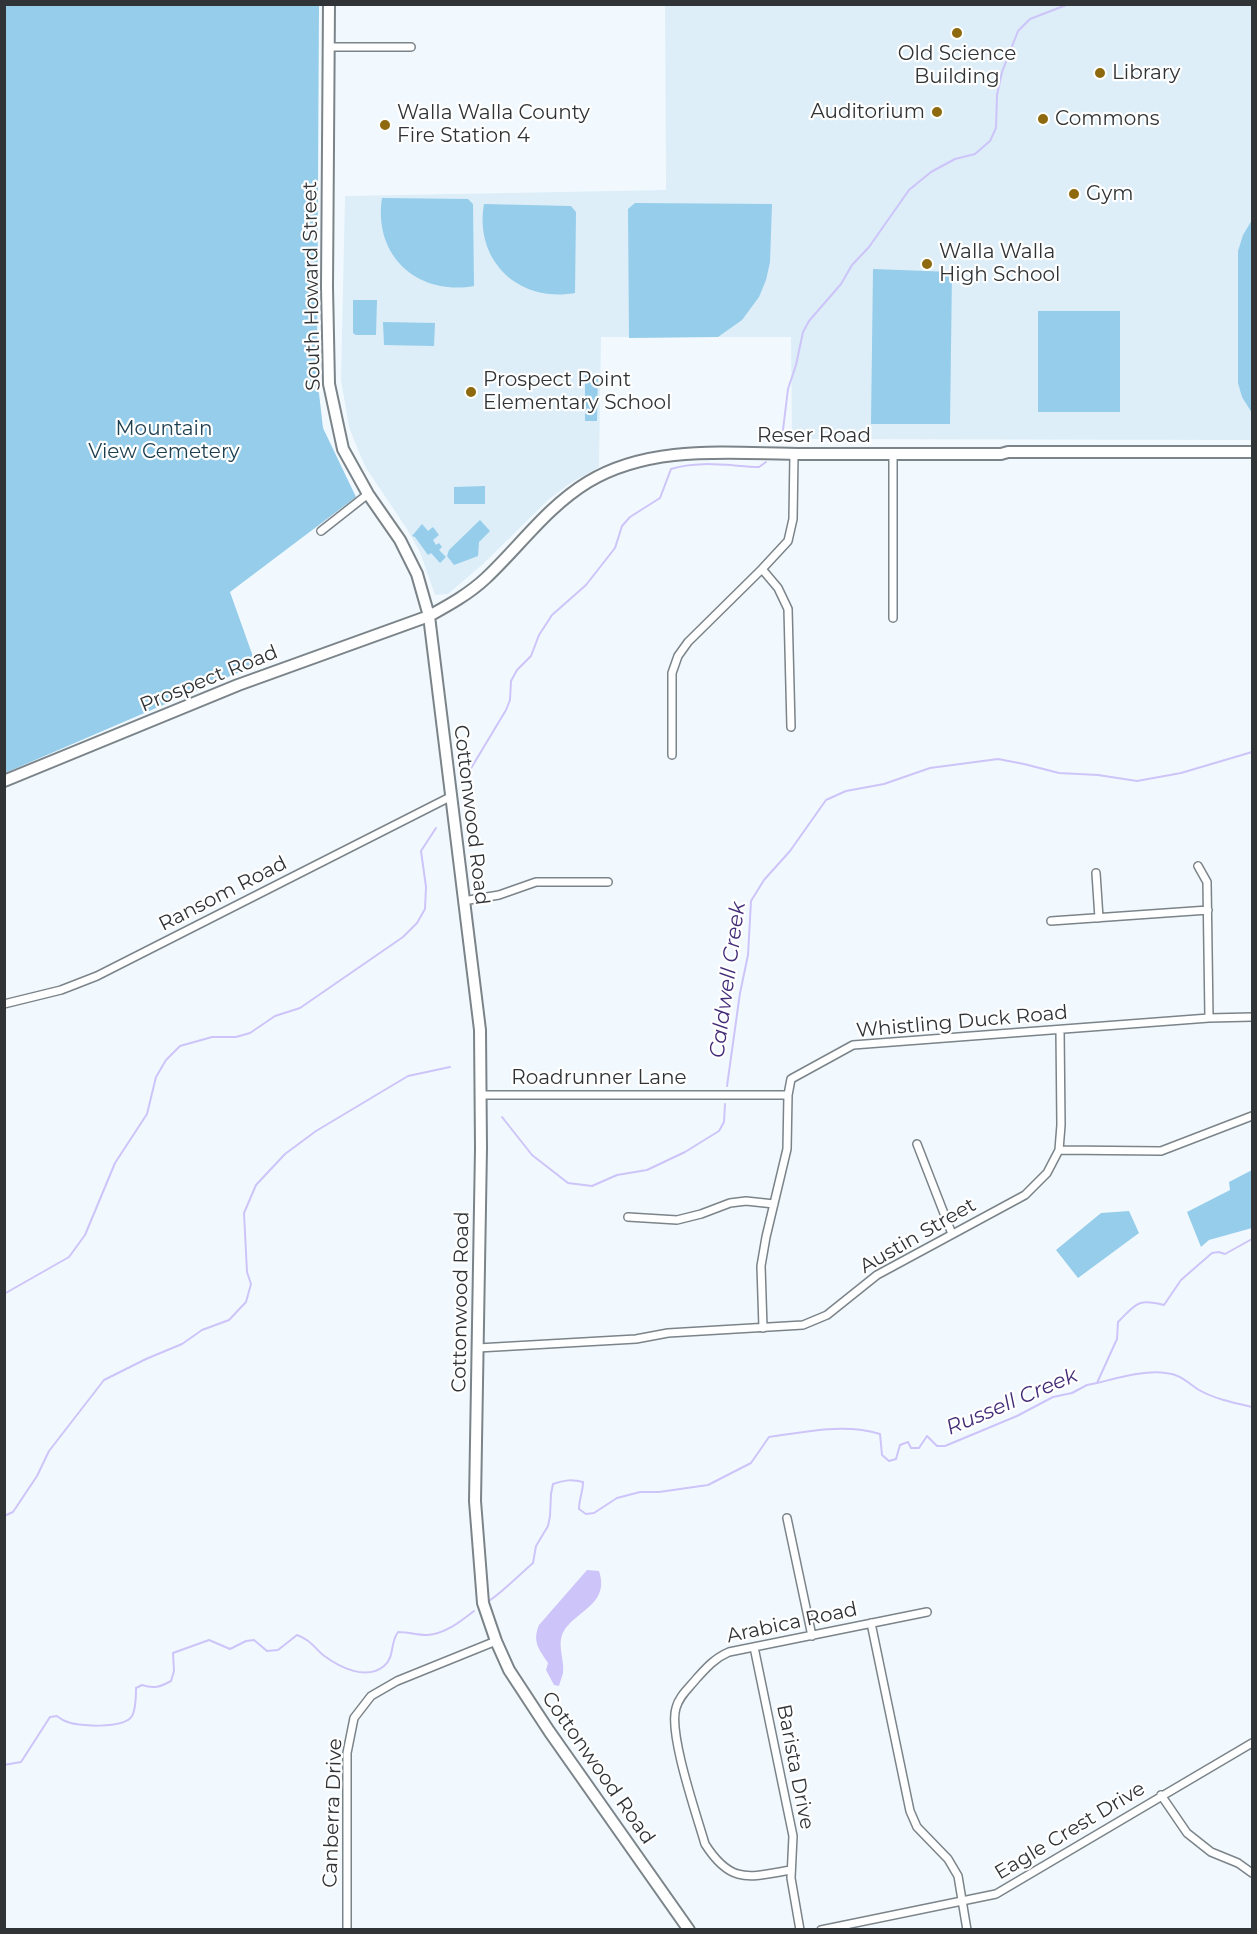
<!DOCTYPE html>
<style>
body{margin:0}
#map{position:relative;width:1257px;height:1934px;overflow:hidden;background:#f2f9fe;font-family:Montserrat,sans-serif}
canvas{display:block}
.frame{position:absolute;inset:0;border:6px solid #303436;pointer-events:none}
</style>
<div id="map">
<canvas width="1257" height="1934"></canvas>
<div class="frame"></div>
</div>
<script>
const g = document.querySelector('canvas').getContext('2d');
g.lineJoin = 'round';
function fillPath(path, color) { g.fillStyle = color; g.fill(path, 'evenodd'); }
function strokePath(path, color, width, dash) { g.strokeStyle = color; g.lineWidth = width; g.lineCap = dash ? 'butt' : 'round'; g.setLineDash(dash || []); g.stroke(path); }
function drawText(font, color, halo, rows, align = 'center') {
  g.font = font + ' Montserrat,sans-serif'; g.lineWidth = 4.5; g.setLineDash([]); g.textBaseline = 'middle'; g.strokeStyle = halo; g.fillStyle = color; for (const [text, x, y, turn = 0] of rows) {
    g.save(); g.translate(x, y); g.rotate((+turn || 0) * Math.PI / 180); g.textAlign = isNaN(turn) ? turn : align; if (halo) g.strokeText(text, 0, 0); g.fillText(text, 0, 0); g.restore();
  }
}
fillPath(new Path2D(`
 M665,5h587v435l-460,-1 -1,-102h-190l-2,130 -27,15 -23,17 -66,65 -35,30 -13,1 -15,-43 -13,-23 -41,-61 -8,-18 -9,-23 -8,-47 4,-184 321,-6z`), '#ddeef8');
fillPath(new Path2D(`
 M5,4l314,1 -2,371 6,52 33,69 -126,95 26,73 -251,108z
 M382,198l86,1 5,5 1,82c-56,10 -101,-30 -92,-88z
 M635,203l137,1 -2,58 -4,18 -7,17 -17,23 -24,17 -89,1 -1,-129z
 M484,204l87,2 5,6 -1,81c-56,10 -101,-32 -91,-89z
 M1252,220l-1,162 1,31 -10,-16 -4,-14v-132l5,-16z
 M873,269l79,3 -2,152h-79z
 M353,300h24l-1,35h-20l-3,-2z
 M1038,311h82v101h-82z
 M383,322l52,1 -1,23 -50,-1z
 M585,375h13l-1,46h-12z
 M485,486v18h-31v-17z
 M480,520l10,11 -11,11 -1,14 -24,9 -7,-9 2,-6z
 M422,524l6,7 5,-4 6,8 -6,5 3,5 3,-2 3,4 -3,3 7,7 -6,6 -9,-10 -3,2 -13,-18 -3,-1z
 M1252,1170v58l-43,12 -8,7 -14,-35 43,-22 -1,-8z
 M1129,1211l10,22 -61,45 -22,-28 45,-37z`), '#95cdeb');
fillPath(new Path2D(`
 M587,1570l12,1c11,33 -22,39 -35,60 -8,12 1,29 -1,42 -1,4 -3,9 -4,13l-5,-1 -8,-15 2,-7c-9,-14 -16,-21 -9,-38z`), '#cdc4f9');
strokePath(new Path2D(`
 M782,438l6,-49 8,-24 7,-33 6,-11 32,-37 11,-19 17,-18 40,-57 22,-18 24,-13 20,-5 15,-13 6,-13 1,-33 5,-23 16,-41 12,-12 39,-15
 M464,780l42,-70 4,-10 1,-19 6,-11 14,-14 8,-21 13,-20 34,-30 18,-23 11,-14 7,-22 8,-9 30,-19 11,-29c28,-9 59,-3 88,-2l7,-5
 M727,1086l13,-93 8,-38 3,-54 13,-21 26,-29 36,-51 20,-9 38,-7 46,-16 68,-9 26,5 35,9 39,2 39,6 44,-8 71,-21
 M502,1117l30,38 36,28 24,3 25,-11 30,-5 38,-18 34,-21 5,-9 1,-18
 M4,1294l65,-37 16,-22 30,-72 32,-49 9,-37 10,-17 14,-14 32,-9h24l14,-4 25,-17 25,-8 103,-71 14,-14 8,-14 1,-22 -5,-36 15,-23
 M1097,1383c21,-5 47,-13 69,-10 14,1 22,10 33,17 16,9 35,13 53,17
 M4,1516l9,-4 24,-36 12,-25 55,-71 42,-21 36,-15 20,-14 27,-10 17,-18 5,-18 -4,-12 -3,-59 12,-28 29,-31 31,-23 92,-55 42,-9
 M489,1601c16,-11 29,-25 44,-38l3,-17 12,-20 2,-10 1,-22 2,-10c11,-4 19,-5 30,-2 0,10 -4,17 -4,27l7,5 8,-1 23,-15 23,-6h19l49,-7 43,-22 18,-26c36,-5 76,-14 111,-3l2,21 7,6 7,-2 4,-14 8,-3 3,6h8l8,-12 10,10h8l72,-30 36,-19 19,-4 15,-8 10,-2 20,-44 1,-17c18,-18 19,-24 46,-17l17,-25 31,-27 7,-1 6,2 27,-15
 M4,1765l17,-3 29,-45 7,-1c3,2 5,4 8,5 12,6 59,8 67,-5 4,-7 4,-20 4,-28l6,-3c12,4 18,2 29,-4l3,-10 -1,-18 36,-13 21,9 16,-8 8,-1 13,11 11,-1 19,-15c12,4 17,12 26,20 16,12 43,26 61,11 11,-9 6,-24 14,-34 10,0 19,3 29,3 18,-1 33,-13 47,-24`), '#cdc4f9', 2);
const street = new Path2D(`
 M330,47h81
 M893,454v164
 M321,531l47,-37
 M762,569l16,19 10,21 3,118
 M672,755v-82l6,-17 10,-14 74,-73 26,-28 5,-22 1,-65
 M1198,866l9,16 2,136
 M1096,873l3,45
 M463,901l36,-6 37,-13h72
 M1051,921l157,-11
 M4,1004l57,-14 36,-14 353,-179
 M482,1095h306
 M917,1144l35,90
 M1059,1150l102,1 91,-35
 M628,1217l49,3 24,-6 29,-11 16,-2 28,3
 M763,1328l-2,-62 5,-29 21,-88 1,-54 3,-16 62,-34 356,-27 43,-1
 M478,1348l158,-9 32,-6 135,-8 24,-10 50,-40 148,-80 22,-22 12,-23 2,-25 -1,-95
 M787,1518l25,118
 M871,1623l39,188 7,16 31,32 10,17 9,54
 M754,1647l39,189 -2,42 9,52
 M1161,1795l26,38 24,19 27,11 14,10
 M791,1870c-42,7 -60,15 -86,-26 -8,-28 -37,-111 -29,-136 3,-12 13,-20 21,-30 10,-11 18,-20 32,-26l198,-40
 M347,1930v-177l7,-35 17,-22 26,-15 99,-40
 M821,1930l175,-36 256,-151`);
const secondary = new Path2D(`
 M329,4l-2,283 2,97 14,65 25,45 32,46 17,34 12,42 51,414 1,118 -6,353 8,102 13,38 13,29 40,61 140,199
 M4,781l234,-96 191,-69c20,-11 40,-22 57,-38 34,-32 61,-71 102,-96 65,-39 145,-28 217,-28 66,0 131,0 196,0l7,-2h244`);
strokePath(street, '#7b8489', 10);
strokePath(secondary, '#7b8489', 14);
strokePath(street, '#fff', 7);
strokePath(secondary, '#fff', 10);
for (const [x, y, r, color] of [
 [957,33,6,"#8e690d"],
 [1100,73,6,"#8e690d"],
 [937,112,6,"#8e690d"],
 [1043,119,6,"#8e690d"],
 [385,125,6,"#8e690d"],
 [1074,194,6,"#8e690d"],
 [927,264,6,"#8e690d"],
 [471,392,6,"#8e690d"]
]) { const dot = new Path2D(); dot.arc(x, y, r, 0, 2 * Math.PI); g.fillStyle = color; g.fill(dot); strokePath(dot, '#fff', 2); }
drawText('20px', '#303436', '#fff', [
 ["Old Science",957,54,"center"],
 ["Building",957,77,"center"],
 ["Library",1112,73],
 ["Auditorium",925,112,"right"],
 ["Walla Walla County",397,113],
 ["Fire Station 4",397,136],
 ["Commons",1055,119],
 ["Gym",1086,194],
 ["Walla Walla",939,252],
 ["High School",939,275],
 ["Prospect Point",483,380],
 ["Elementary School",483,403]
], 'left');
drawText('20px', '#303436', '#fff', [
 ["South Howard Street",312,286,-91],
 ["Reser Road",814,436],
 ["Prospect Road",209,679,-22],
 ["Cottonwood Road",471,815,83],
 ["Ransom Road",223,894,-27],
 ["Whistling Duck Road",962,1022,-5],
 ["Roadrunner Lane",599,1078],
 ["Austin Street",918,1236,-30],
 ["Cottonwood Road",461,1302,-89],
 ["Arabica Road",792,1623,-12],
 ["Barista Drive",795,1767,79],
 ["Cottonwood Road",598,1768,55],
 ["Canberra Drive",333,1813,-88],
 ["Eagle Crest Drive",1070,1831,-31]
]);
drawText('20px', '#1c3e4f', '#fff', [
 ["Mountain",164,429],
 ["View Cemetery",164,452]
]);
drawText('italic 21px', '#432d78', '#fff', [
 ["Caldwell Creek",728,980,-82],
 ["Russell Creek",1012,1402,-23]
]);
</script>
